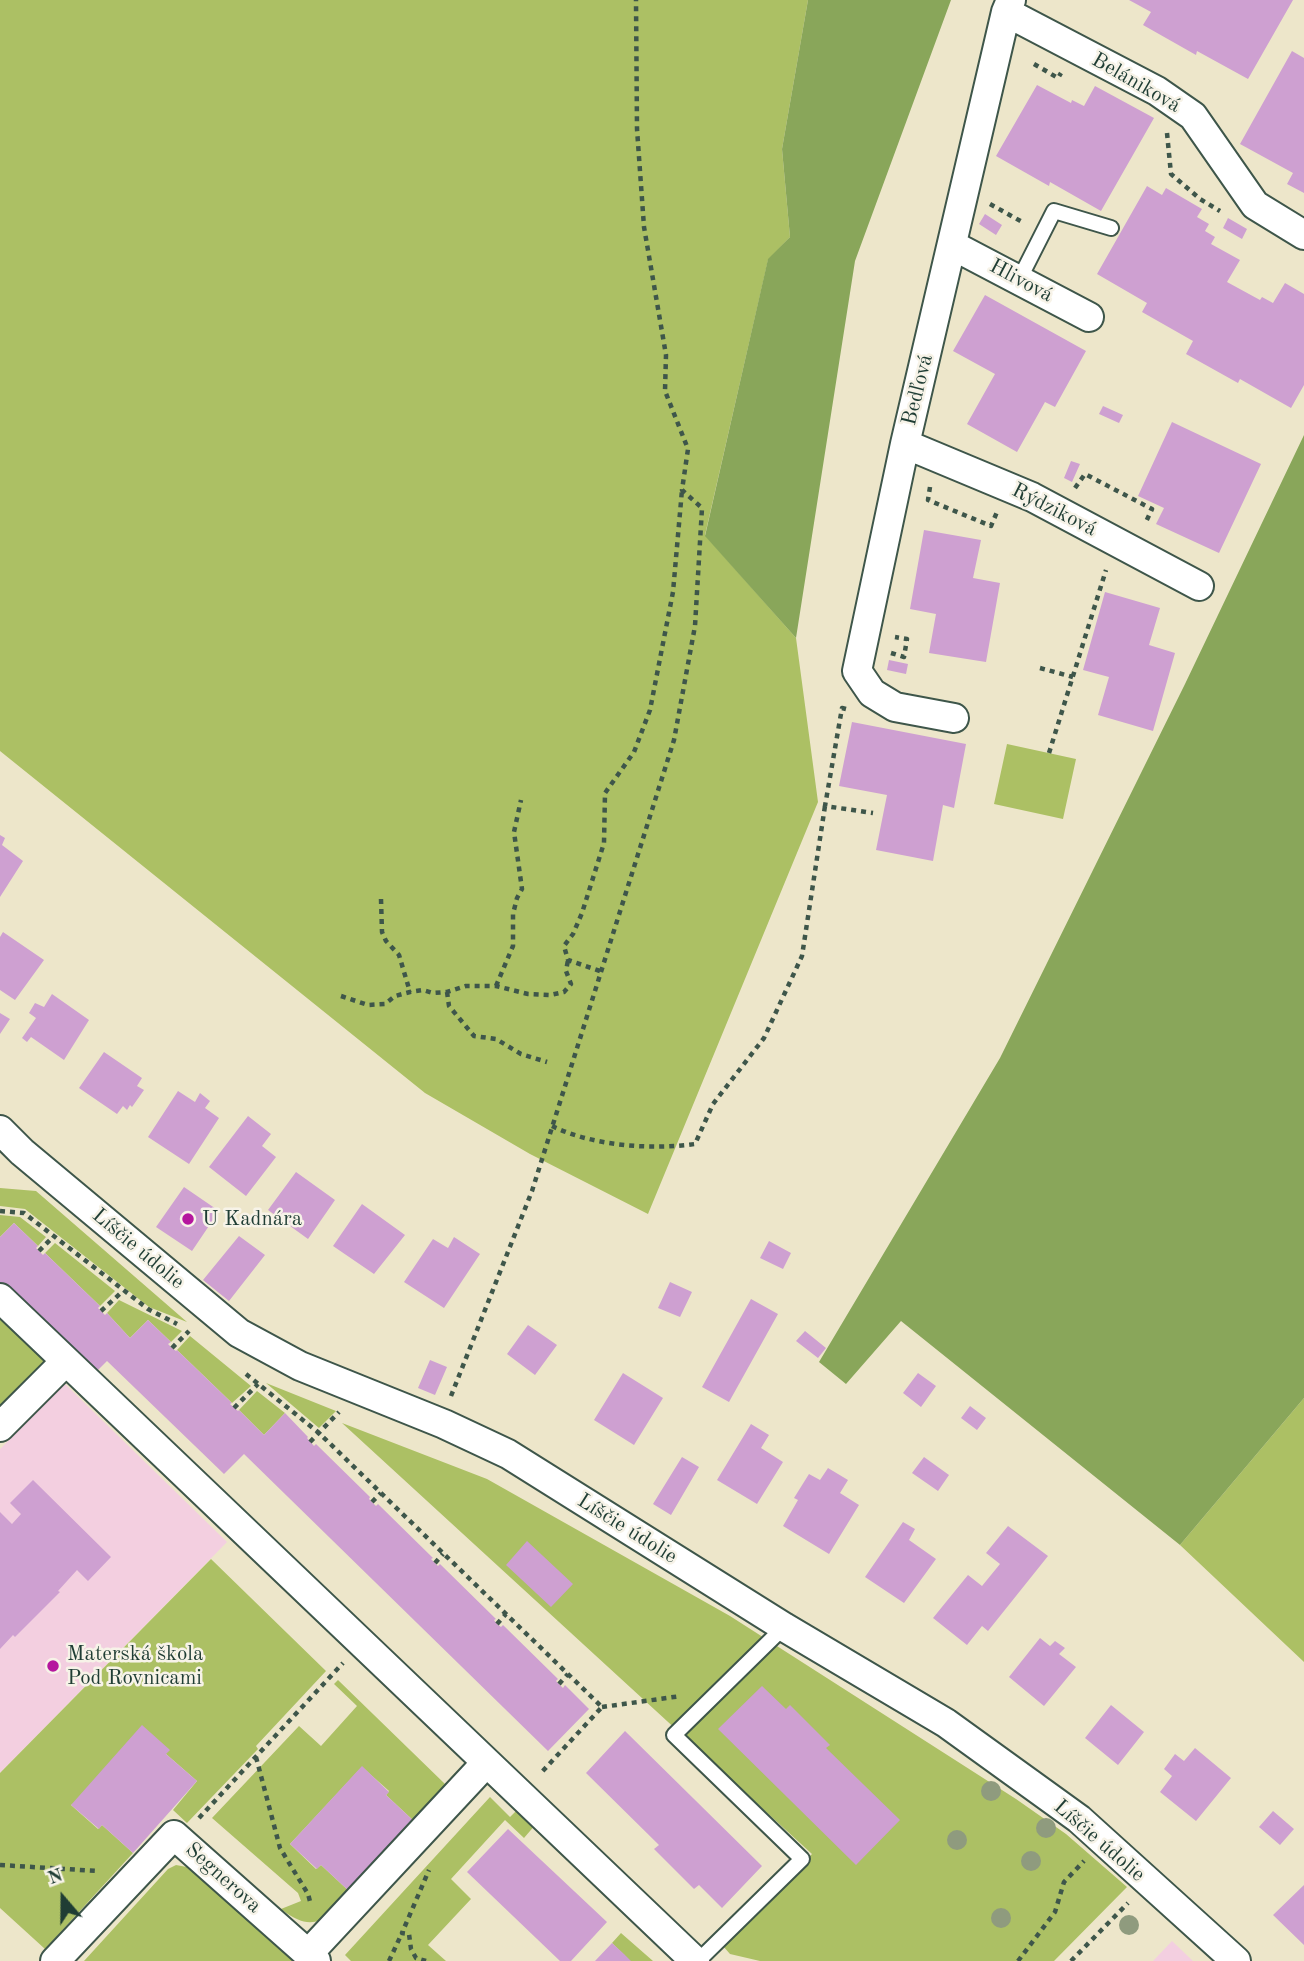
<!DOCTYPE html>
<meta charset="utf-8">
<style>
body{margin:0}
#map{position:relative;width:1304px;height:1961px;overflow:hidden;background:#ede6ca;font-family:"Old Standard TT",serif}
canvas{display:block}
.north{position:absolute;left:28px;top:1863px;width:70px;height:70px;-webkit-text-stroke:5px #f7f3e8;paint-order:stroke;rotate:340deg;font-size:19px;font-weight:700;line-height:28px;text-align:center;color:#1f3d34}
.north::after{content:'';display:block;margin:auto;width:24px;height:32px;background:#1f3d34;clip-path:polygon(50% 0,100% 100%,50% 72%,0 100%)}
</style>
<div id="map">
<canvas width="1304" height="1961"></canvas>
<div class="north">N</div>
</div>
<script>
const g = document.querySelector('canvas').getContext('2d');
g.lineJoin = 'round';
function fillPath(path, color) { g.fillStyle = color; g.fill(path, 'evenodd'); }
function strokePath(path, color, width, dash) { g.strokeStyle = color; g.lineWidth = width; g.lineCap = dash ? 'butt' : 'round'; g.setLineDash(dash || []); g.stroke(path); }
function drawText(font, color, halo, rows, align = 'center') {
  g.font = font + ' "Old Standard TT",serif'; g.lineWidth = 5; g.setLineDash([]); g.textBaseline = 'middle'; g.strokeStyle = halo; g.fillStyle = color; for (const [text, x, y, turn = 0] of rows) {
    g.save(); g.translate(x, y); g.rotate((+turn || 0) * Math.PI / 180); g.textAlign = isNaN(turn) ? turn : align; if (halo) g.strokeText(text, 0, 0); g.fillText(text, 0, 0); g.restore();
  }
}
fillPath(new Path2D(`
 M65,1384l162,158 -227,231v-324z
 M1172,1941l21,20h-40z`), '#f3cfe0');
fillPath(new Path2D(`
 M0,0h808l-26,149 8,88 -22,23 -63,275 91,103 22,164 -170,412 -118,-60 -105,-61 -425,-342z
 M1007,744l69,15 -13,60 -69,-15z
 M0,1188l36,3 151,131 -38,-15 -124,-98 -25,-3z
 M0,1215l20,2 26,20 -8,9 -24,-23 -14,14z
 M55,1243l60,48 -15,15 -55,-53z
 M119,1300l63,31 -11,11 -23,-22 -18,18 -23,-25z
 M0,1304l47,58 -47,46z
 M190,1336l61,50 -19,17 -55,-53z
 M266,1383l70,28 -17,17z
 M257,1391l28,22 -21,22 -25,-25z
 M1304,1398v264l-124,-117z
 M342,1423l145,56 243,137 286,183 50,35 61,53 -73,74h-294l-30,-7 -7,-8 89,-92z
 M211,1559l115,112 -70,75 2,3 -71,74 -14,-13 24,-29 -31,-27 -95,51 27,24 4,-4 31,28 -88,96 -45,-41v-135z
 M338,1680l107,104 10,-11 4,4 -43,46 -30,-28 3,-4 -27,-24 -72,77 26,25 5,-4 30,28c-25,26 -37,42 -70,16l20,-8 -3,-8 -86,-75 87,-92 22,20 36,-40 -23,-22z
 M490,1797l20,20 9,-9 17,16 -12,14 -19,-18 -54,59 20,20 -43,46 18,16h-95l-6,-6z
 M176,1865l16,3 103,93h-211l84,-92z
 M621,1933l32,28h-23l-18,-18z`), '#acc064');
fillPath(new Path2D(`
 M808,0h143l-96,261 -59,377 -91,-102 63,-277 22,-22 -8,-88z
 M1304,435v963l-124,147 -279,-224 -55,63 -27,-22 181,-304 185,-374z`), '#89a65a');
fillPath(new Path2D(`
 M1129,0h164l-45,79 -51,-28 -1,4 -53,-30 8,-13z
 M1292,51l12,7v135l-17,-9 6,-11 -53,-29z
 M1037,85l34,18 1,-3 12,6 11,-20 59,32 -53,93 -51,-29 -1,4 -53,-30z
 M1147,186l15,9 4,-7 36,21 -5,8 12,7 -4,7 10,6 -4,7 29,16 -13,22 33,18 2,-3 11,6 12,-20 19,11v91l-13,23 -51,-29 -2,4 -52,-29 7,-13 -51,-29 5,-9 -50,-29z
 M985,214l17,11 -6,10 -17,-11z
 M1228,218l19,11 -5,10 -19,-11z
 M985,295l101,56 -31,56 -10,-5 -28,50 -50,-28 28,-50 -42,-23z
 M1103,406l20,9 -4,8 -20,-9z
 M1172,422l89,42 -42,89 -63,-29 8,-16 -26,-12z
 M1071,461l9,3 -8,18 -8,-4z
 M924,530l57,10 -8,38 27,5 -14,79 -57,-9 7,-39 -26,-5z
 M1105,592l55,16 -11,37 26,8 -22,78 -55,-16 11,-38 -26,-7z
 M889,660l19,4 -2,10 -19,-4z
 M852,722l114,22 -12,64 -11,-3 -10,56 -57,-11 11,-55 -48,-9z
 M0,835l5,3 -3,7 21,16 -23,36z
 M3,932l41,28 -29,40 -15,-10v-53z
 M52,994l37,26 -25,40 -33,-23 -4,5 -5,-4 14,-20 -7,-5 6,-10 9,4z
 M0,1013l10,6 -10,15z
 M104,1052l38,26 -5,8 7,4 -12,17 -2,-2 -3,5 -4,-4 -6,8 -38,-26z
 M178,1091l17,11 5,-9 10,8 -5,7 14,10 -30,46 -41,-27z
 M248,1116l23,18 -9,12 14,11 -30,39 -37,-29z
 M296,1172l39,28 -27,39 -40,-29z
 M184,1187l35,24 -27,40 -36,-24z
 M362,1204l43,31 -31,39 -41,-28z
 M14,1223l24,23 -2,2 7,7 2,-2 55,53 -2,2 7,7 2,-2 23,25 18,-18 23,22 -3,2 4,4 4,3 1,-1 55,53 -2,1 8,7 1,-1 25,25 21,-22 23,24 -1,1 7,8 2,-2 54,53 -1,2 7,7 2,-2 55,54 -2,1 7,7 2,-2 56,55 -2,1 3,4 4,3 2,-2 55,54 -2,2 7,7 2,-3 24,24 -41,42 -304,-297 -20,20 -117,-113 -16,16 -91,-89v-51z
 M239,1236l26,19 -36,46 -26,-21z
 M454,1237l26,17 -36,54 -40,-26 29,-43 15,9z
 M769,1241l22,12 -8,16 -23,-11z
 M670,1282l22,10 -12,25 -22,-9z
 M751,1299l27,15 -49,88 -27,-15z
 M528,1325l29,20 -22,30 -28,-21z
 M805,1331l21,17 -8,10 -22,-17z
 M430,1360l17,7 -12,28 -17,-7z
 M623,1373l40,25 -29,47 -40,-25z
 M918,1373l18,13 -15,21 -18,-14z
 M970,1406l16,12 -9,12 -16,-12z
 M751,1424l18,11 -8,13 22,14 -26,42 -40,-24z
 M682,1457l17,10 -28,48 -18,-11z
 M924,1457l25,18 -11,16 -26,-18z
 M828,1468l20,12 -8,13 19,12 -30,49 -46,-28 15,-26 -4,-2 15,-24 11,6z
 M33,1480l78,77 -23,24 -11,-11 -19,21 2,1 -45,45 -2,-2 -13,14v-137l12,12 9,-10 -11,-11z
 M903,1522l12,7 -6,11 27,19 -32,44 -39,-26z
 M1008,1526l40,30 -60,75 -6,-5 -15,19 -34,-27 35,-43 14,11 18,-22 -14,-11z
 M527,1541l46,43 -22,23 -45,-42z
 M1040,1638l10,8 5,-5 10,7 -6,6 17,13 -32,39 -35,-29z
 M762,1686l24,23 4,-4 40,40 -4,3 74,72 -44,45 -138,-136z
 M1111,1705l33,27 -26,33 -33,-27z
 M142,1725l28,25 -4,4 31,27 -64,72 -31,-28 -3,4 -28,-24z
 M625,1731l137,135 -40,42 -23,-23 -5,4 -40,-40 5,-4 -73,-72z
 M1195,1748l36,30 -35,43 -36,-29 12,-16 -8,-7 11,-15 9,7z
 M362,1766l27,26 -3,3 30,28 -65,70 -30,-28 -4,4 -27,-25z
 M1273,1811l21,18 -14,16 -21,-18z
 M508,1829l99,93 -36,39h-11l-93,-89z
 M1304,1885v60l-31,-30z
 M612,1943l12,11 7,7h-36z`), '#cea0d1');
const service = new Path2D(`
 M1019,280l35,-69 57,17
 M698,1961l104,-102 -128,-124 110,-108`);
const minor = new Path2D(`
 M1006,12l151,79 36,25 62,89 49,30
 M952,245l137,72
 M905,444l127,53 167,89
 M954,718l-59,-11 -23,-14 -15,-22 48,-227 101,-432 5,-12
 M0,1130l22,22 217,181 61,33 144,58 64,30 276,173 162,96 133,96 157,142
 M0,1298l695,663
 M0,1427l65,-65
 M308,1954l178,-191
 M55,1961l119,-126 142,126`);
strokePath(service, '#3e564a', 18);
strokePath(minor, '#3e564a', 32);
strokePath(new Path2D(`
 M1034,64l24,14 3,-5
 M1167,133l4,41 29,25 20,12
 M990,204l34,19
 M930,487l-2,13 63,26 6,-14
 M1075,488l10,-14 67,35 -7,15
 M891,653l13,4 3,-18 -12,-2
 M1040,668l33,9
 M846,709l-4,-1 -17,98 48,7
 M1049,753l57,-183
 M381,899l1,33 4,9 13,14 11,37
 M600,971l-32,-11 -4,-14 9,-12 9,-21 22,-70 1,-50 29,-41 16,-42 23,-118 9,-102
 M496,986l17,-40v-32l4,-16 5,-9 -8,-57 7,-32
 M447,992l2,14 25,30 22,3 25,15 26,8
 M341,996l27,9 17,-1 10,-8 15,-4 13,-2 10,3 14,-1 19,-6h30l32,8 22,1 14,-3 7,-8 -5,-13 2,-11
 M552,1126c41,20 98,24 143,18l18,-40 51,-66 38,-82 23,-150
 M0,1211l24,2 124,96 29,15
 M39,1251l14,-14
 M101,1311l22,-20
 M172,1348l17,-17
 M246,1374l73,59 283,274 -62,67
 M451,1396l81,-205 142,-451 21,-114 7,-118 -20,-18 6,-41 -23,-58 1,-36 -22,-128 -7,-98 -1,-129
 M234,1408l24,-24
 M310,1442l29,-30
 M372,1502l9,-9
 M435,1563l8,-9
 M497,1624l9,-10
 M559,1684l9,-10
 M602,1707l79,-11
 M256,1757l24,91 28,46 3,11
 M199,1818l144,-155
 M0,1865l98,6
 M389,1961l13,-28
 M426,1961l-10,-3 -5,-9 -2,-15 -7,-1 27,-63
 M1018,1961l37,-49 9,-30 20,-21
 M1071,1961l57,-58`), '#3e564a', 4.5, [5, 5]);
strokePath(service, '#fff', 14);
strokePath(minor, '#fff', 28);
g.fillStyle = '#8f9b7e';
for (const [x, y] of [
 [991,1791],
 [1046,1828],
 [957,1840],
 [1031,1861],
 [1001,1918],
 [1129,1925]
]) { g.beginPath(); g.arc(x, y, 10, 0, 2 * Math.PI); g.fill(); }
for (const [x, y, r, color] of [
 [188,1219,7,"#b5179e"],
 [53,1666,7,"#b5179e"]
]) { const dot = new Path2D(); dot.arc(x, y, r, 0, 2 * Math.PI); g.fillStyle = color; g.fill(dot); strokePath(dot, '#f7f3e8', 2.5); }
drawText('21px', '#1f3d34', '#f7f3e8', [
 ["Belániková",1136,83,30],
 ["Hlivová",1021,281,28],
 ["Bedľová",918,390,-76],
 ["Rýdziková",1054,510,27],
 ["Líščie údolie",138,1249,40],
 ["Líščie údolie",627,1529,32],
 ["Líščie údolie",1099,1841,41],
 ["Segnerova",223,1878,42]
]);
drawText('21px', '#1f3d34', '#f7f3e8', [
 ["U Kadnára",202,1219],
 ["Materská škola",67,1654],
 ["Pod Rovnicami",67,1678]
], 'left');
</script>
